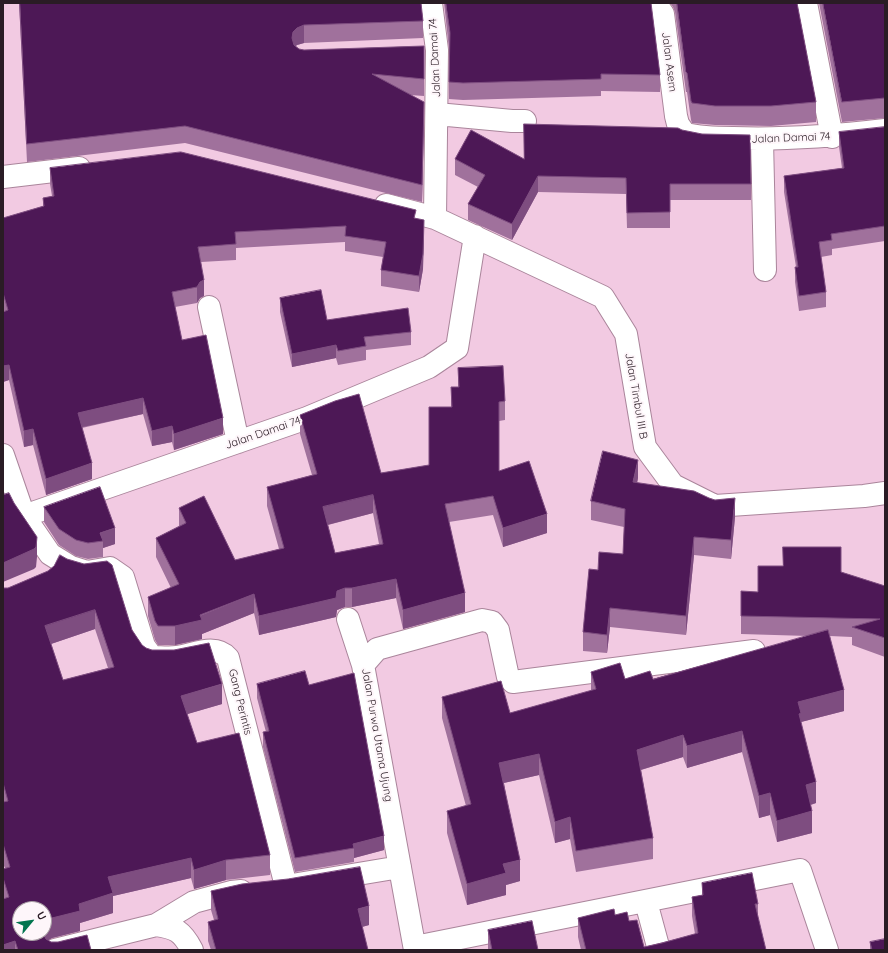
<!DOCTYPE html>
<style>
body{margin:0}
#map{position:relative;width:888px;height:953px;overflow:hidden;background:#f2cae2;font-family:Quicksand,sans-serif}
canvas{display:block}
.frame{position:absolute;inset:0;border:4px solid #2a1c25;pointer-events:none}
.north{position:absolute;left:12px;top:901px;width:40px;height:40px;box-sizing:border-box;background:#fef6fa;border:1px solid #a99fa5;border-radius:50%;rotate:61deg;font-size:11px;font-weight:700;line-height:16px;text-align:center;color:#2a1c25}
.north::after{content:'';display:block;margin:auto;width:14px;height:18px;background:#02754f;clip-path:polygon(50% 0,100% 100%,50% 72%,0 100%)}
</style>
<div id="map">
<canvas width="888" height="953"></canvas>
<div class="frame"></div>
<div class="north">U</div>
</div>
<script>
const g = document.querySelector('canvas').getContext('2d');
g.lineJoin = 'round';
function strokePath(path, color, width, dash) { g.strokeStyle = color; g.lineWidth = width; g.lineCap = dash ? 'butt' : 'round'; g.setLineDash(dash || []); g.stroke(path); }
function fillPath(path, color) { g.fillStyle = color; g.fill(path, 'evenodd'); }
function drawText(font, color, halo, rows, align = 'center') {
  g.font = font + ' Quicksand,sans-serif'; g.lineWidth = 4; g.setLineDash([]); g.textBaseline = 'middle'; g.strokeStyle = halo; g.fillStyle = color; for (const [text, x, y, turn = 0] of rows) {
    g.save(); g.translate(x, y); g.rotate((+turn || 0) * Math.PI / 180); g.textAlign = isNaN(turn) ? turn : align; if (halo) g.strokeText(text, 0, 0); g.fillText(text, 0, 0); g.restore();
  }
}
const street = new Path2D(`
 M431,3l6,47 -2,168
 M655,3l8,11 13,102 2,8 7,10c16,4 32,4 48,4 51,2 101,-2 152,-8
 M806,3l26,134
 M437,114l75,7h13
 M762,140l3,130
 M3,177l76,-9
 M386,205l49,13 168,79 23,37 19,113 28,38 42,21 149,-10 21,-3
 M209,307l29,135
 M3,455l21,61 26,38 21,13 16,5 23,-4 13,9 21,69 8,11c8,0 17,1 25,0 16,-2 38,-14 51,1l58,228 114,-19
 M24,516l283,-98 122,-51 28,-19 18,-112
 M348,619l15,46
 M646,902l13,48
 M156,925l38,-23 37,-10 10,-1
 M415,947l385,-77 27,80
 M55,950l101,-25c20,3 26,6 36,25
 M415,950l-52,-285 14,-16 105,-29 10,2 6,8 10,47 5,5 241,-31`);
strokePath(street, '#aa859b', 24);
strokePath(street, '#fff', 22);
fillPath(new Path2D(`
 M19,3h402l2,18v17l-119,5 -7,2 -2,1 4,3 5,1 120,-4v50l-14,-1 14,25 -2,82 -237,-59 -158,19z
 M444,3h207l9,72v17l-59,-1v5l-138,4 -14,-1v-50z
 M670,3h127l19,99v20l-45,4 -56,-1 -23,-2 -1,-3 -4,-28h-1l-11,-80 -2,-5z
 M819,3h66v115l-43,4z
 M885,127v114l-53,8v6l-11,2 5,35v15l-27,4 -4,-29v-15h1l-12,-75v-16l58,-8 -3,-21v-15z
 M455,159h69l227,25v16h-81v28h-43l-1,-34 -88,-2 -26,48 -44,-20v-16l10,-17 -23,-12z
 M50,168l366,50 8,18 -1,33 -4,23 -38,-6v-16l2,-13 -38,-6v-9l-109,6v12l-35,2 3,34 -4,2 -3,5 -22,4 7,33 41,94 -49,16 -2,-8 -20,4 -9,-32 -61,14 10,51 -46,16 -13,-50 -9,2 -15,-67 -6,2v-70h1l-1,-3v-91l40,-12v-8l9,-2 -2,-12z
 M280,298l47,22 84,12v13l-45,5v10l-28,5 -2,-7 -44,9 -12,-55z
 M458,368l47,33v19l-6,1v50l48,62 -44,14 -10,-32 -44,7 16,90 -62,17 -7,-31 -44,9h-7l-8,3 -1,7 -77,18 -5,-22 -52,21v5l-27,6h-17l-3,-5 -7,-24v-19l23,-9 -15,-31v-19l23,-12v-18l56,52 44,-11 -12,-43v-19l45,-12 -12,-41v-19l81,58 48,-8 22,-58v-20h7zM373,513l6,31 -44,9 -7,-28z
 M638,478l-1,5 98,34 -4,42 -37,-4 -8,80 -76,-8 -3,26 -24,-2v-19l15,-62 25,-16 1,-27 -33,-7v-19z
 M44,507l71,37 -12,4v9l-15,2 -12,-3 -17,-11 -15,-23z
 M48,571l84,59 10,15 4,3 76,56 -35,10 10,29 73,112v20l-44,5 -32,9 -3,-11 -78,18v17l-33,10v8l-28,7 -4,2 3,2 40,8h-88l1,-51 -1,-30 2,-1 -2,-4v-276h5zM95,629l13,39 -45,12 -12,-36z
 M841,572l44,14v71l-33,-12v-8l-22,-1 14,75 -43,11 15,81 -5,2 1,28 -35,9 -7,-27 -11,3 -17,-66 -55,16 -4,-11 -42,13 12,68v21l-77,13 -6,-33 -15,4 -16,-68 -35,8 16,98 -14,4v10l-39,10 -20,-72v-22l19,-5 -24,-88v-21l68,16 81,-22v-19l34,7h28l155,-43 -67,-2v-18l17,-24z
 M257,684l52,1 75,165 -30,8v4l-59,10 -32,-125v-15h3l-9,-34z
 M702,883l56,21v14l8,32h-185l-3,-13v-19l37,-3 14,6 15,26 51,-13 -3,-18v-19l10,-2z
 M211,891l158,34 -7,2 6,23h-157l-3,-9v-19l6,-2 -3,-10z
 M488,930l50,20h-50z
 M870,942l15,8h-15z`), '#a0719c');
fillPath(new Path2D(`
 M304,25v18l-7,2 -4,4 -1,-11 1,-6 4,-4z
 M424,102v18l-2,82v-17z
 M538,176v16l-26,48v-16z
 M424,220l-1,49 -4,23v-16z
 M204,280v16l-4,2 -3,5v-16l3,-5z
 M336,345v13l-44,9v-13z
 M9,365v15l-6,2v-16z
 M143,398v16l-65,14v-15z
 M223,418v16l-49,16v-16z
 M172,426v16l-20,4v-15z
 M33,429v16l-9,2v-16z
 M638,460v18l-5,23v-19z
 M92,463v16l-46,16v-16z
 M373,495v18l-50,13v-19z
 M735,498v19l-4,42v-19z
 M547,514v19l-44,14v-19z
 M115,528v16l-12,4v-7l-3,-8z
 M37,537v20l-1,10 -2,2 -31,13v-19z
 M694,537v18l-8,80v-19z
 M396,579v19l-44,9v-19z
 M345,588v19l-8,3 -1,7 -77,18v-19l78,-25z
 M465,593v19l-62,17v-19z
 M254,594v19l-52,21v5l-27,6v-19z
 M610,608v19l-3,26v-18z
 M95,610v19l-50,17v-20z
 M222,684v20l-41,12v-20z
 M844,690v21l-43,11 -2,14 -1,-34z
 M742,731v21l-55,16v-22z
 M683,735v22l-46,14v-21z
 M539,754v21l-40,9v-21z
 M816,782v21l-10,3v-21z
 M770,793v22l-11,3v-22z
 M812,811v22l-35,9v-21z
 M570,817v22l-15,4v-21z
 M384,836v14l-30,8v-10l-1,-4z
 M191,858v20l-78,18v17l-33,10v8l-28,7 -5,3 -4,-8h1v-8l3,-4 32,-17 29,-27z
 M226,860v20l-32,9v-19z
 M520,860v21l-14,4v10l-39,10v-21l36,-20z
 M369,906v19l-11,3v-19z
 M15,941v9h-12v-5z`), '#7e4d80');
const building = new Path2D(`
 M20,3h401l2,18 -119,4 -7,3 -4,4 -1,6 2,7 5,4 5,1 120,-4v33l-52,-5 52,28 -2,83 -237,-59 -158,18z
 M446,3h205l9,72 -59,-1v5l-138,4 -14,-1 1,-49z
 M677,3h120l19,99 -45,4h-56l-23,-3 -1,-2 -4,-28 -1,-1z
 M823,3h62v95l-43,4z
 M524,124l154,4 4,2 20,4 48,1 1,49h-81v28l-43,1 -1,-35 -88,-2 -26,48 -44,-20 17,-29 -30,-16 16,-29 53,29z
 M885,127v99l-54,8 1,6 -13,2 7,50 -27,4 -4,-29h3l-14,-91 60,-8 -5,-36z
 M181,152l235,58 -2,8 10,2 -1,34 -4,22 -38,-6 5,-28 -41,-6 1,-10 -111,6 1,12 -38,3 6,33 -4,2 -3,5 -25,5 10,48 24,-5 17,83 -49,16 -2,-8 -20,5 -9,-33 -65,15 14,50 -46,16 -13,-50 -9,2 -15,-66 -6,1v-54l5,-2 -5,-17v-75l41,-12 -1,-8 11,-2 -4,-28z
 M321,290l6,30 81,-12 3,24 -47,5 2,9 -28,5 -2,-6 -44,9 -12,-56z
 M503,366l2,35 -6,1v69l30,-10 18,53 -44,14 -10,-32 -48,8 20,89 -62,17 -7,-31 -44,9h-7l-8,3 -1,7 -77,18 -5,-22 -54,21 2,5 -27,6h-17l-3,-5 -7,-24 31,-13 -23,-46 30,-15 -7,-15 25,-12 31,64 49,-12 -17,-61 50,-13 -17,-59 35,-14 24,-7 22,79 48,-8v-58h23l-1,-20h8l-1,-19zM373,495l10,49 -48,9 -12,-46z
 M603,451l35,9 -5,22 61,9 15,7 6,2 20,-2 -4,42 -37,-3 -8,79 -76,-8 -3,27 -24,-3 6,-63 9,1 1,-18 24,2 2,-45 -34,-8z
 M100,487l15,41 -15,5 3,8 -15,2 -12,-3 -17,-11 -15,-22z
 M9,493l5,10 23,34 -1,10 -2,2 -31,14v-68z
 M783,547h58v25l44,14v52l-33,-11 28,-8 -139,-3v-25l17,1v-26h25z
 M60,555l7,4 17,5 23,-3 5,4 20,65 10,15 4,3 6,2h22l35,-7 13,41 -41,12 16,47 42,-10 31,122 -44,5 -32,10 -3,-12 -83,19 5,16 -34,11 1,7 -28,7 -5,3 -3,4v-16h-24v24h23l3,6 5,3h7l29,-7 4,15h-73l-3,-9 -12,4v-46l6,-2 -6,-19v-9l7,-2 -7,-23v-42l5,-1 -5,-18v-195h5l40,-17 6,-5zM95,610l19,57 -51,13 -18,-54z
 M828,630l16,60 -46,12 3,11 -2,1 17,68 -10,3 6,26 -35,10 -7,-28 -11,3 -17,-65 -55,15 -4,-11 -46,15 16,88 -77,13 -6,-34 -15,5 -16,-68 -40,9 21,97 -17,4 3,9 -39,11 -20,-73 24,-7 -29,-107 59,-16 9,32 86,-24 -5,-17 29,-9 5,16 25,-8 3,8z
 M305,671l4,14 45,-12 30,163 -31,8 1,4 -59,10 -32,-126 6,-1 -12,-47z
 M360,867l9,39 -11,3 10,41h-152l-8,-28 10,-3 -7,-28 31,-7 46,-5z
 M752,873l6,31h-3l11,46h-180l-8,-32 36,-9 1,6 12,-3 2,9 8,-1 7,27 18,-4 36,-10 -6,-36 11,-2 -1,-12z
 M532,921l6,29h-46l-4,-20z
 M885,939v11h-13l-2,-8z`);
fillPath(building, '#4d1856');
strokePath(building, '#7e4d80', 1);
drawText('11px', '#2a1c25', '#fef6fa', [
 ["Jalan Damai 74",435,58,-93],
 ["Jalan Asem",669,62,83],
 ["Jalan Damai 74",791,138,-2],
 ["Jalan Timbul III B",636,396,80],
 ["Jalan Damai 74",263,433,-19],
 ["Gang Perintis",240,702,76],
 ["Jalan Purwa Utama Ujung",377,735,80]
]);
</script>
